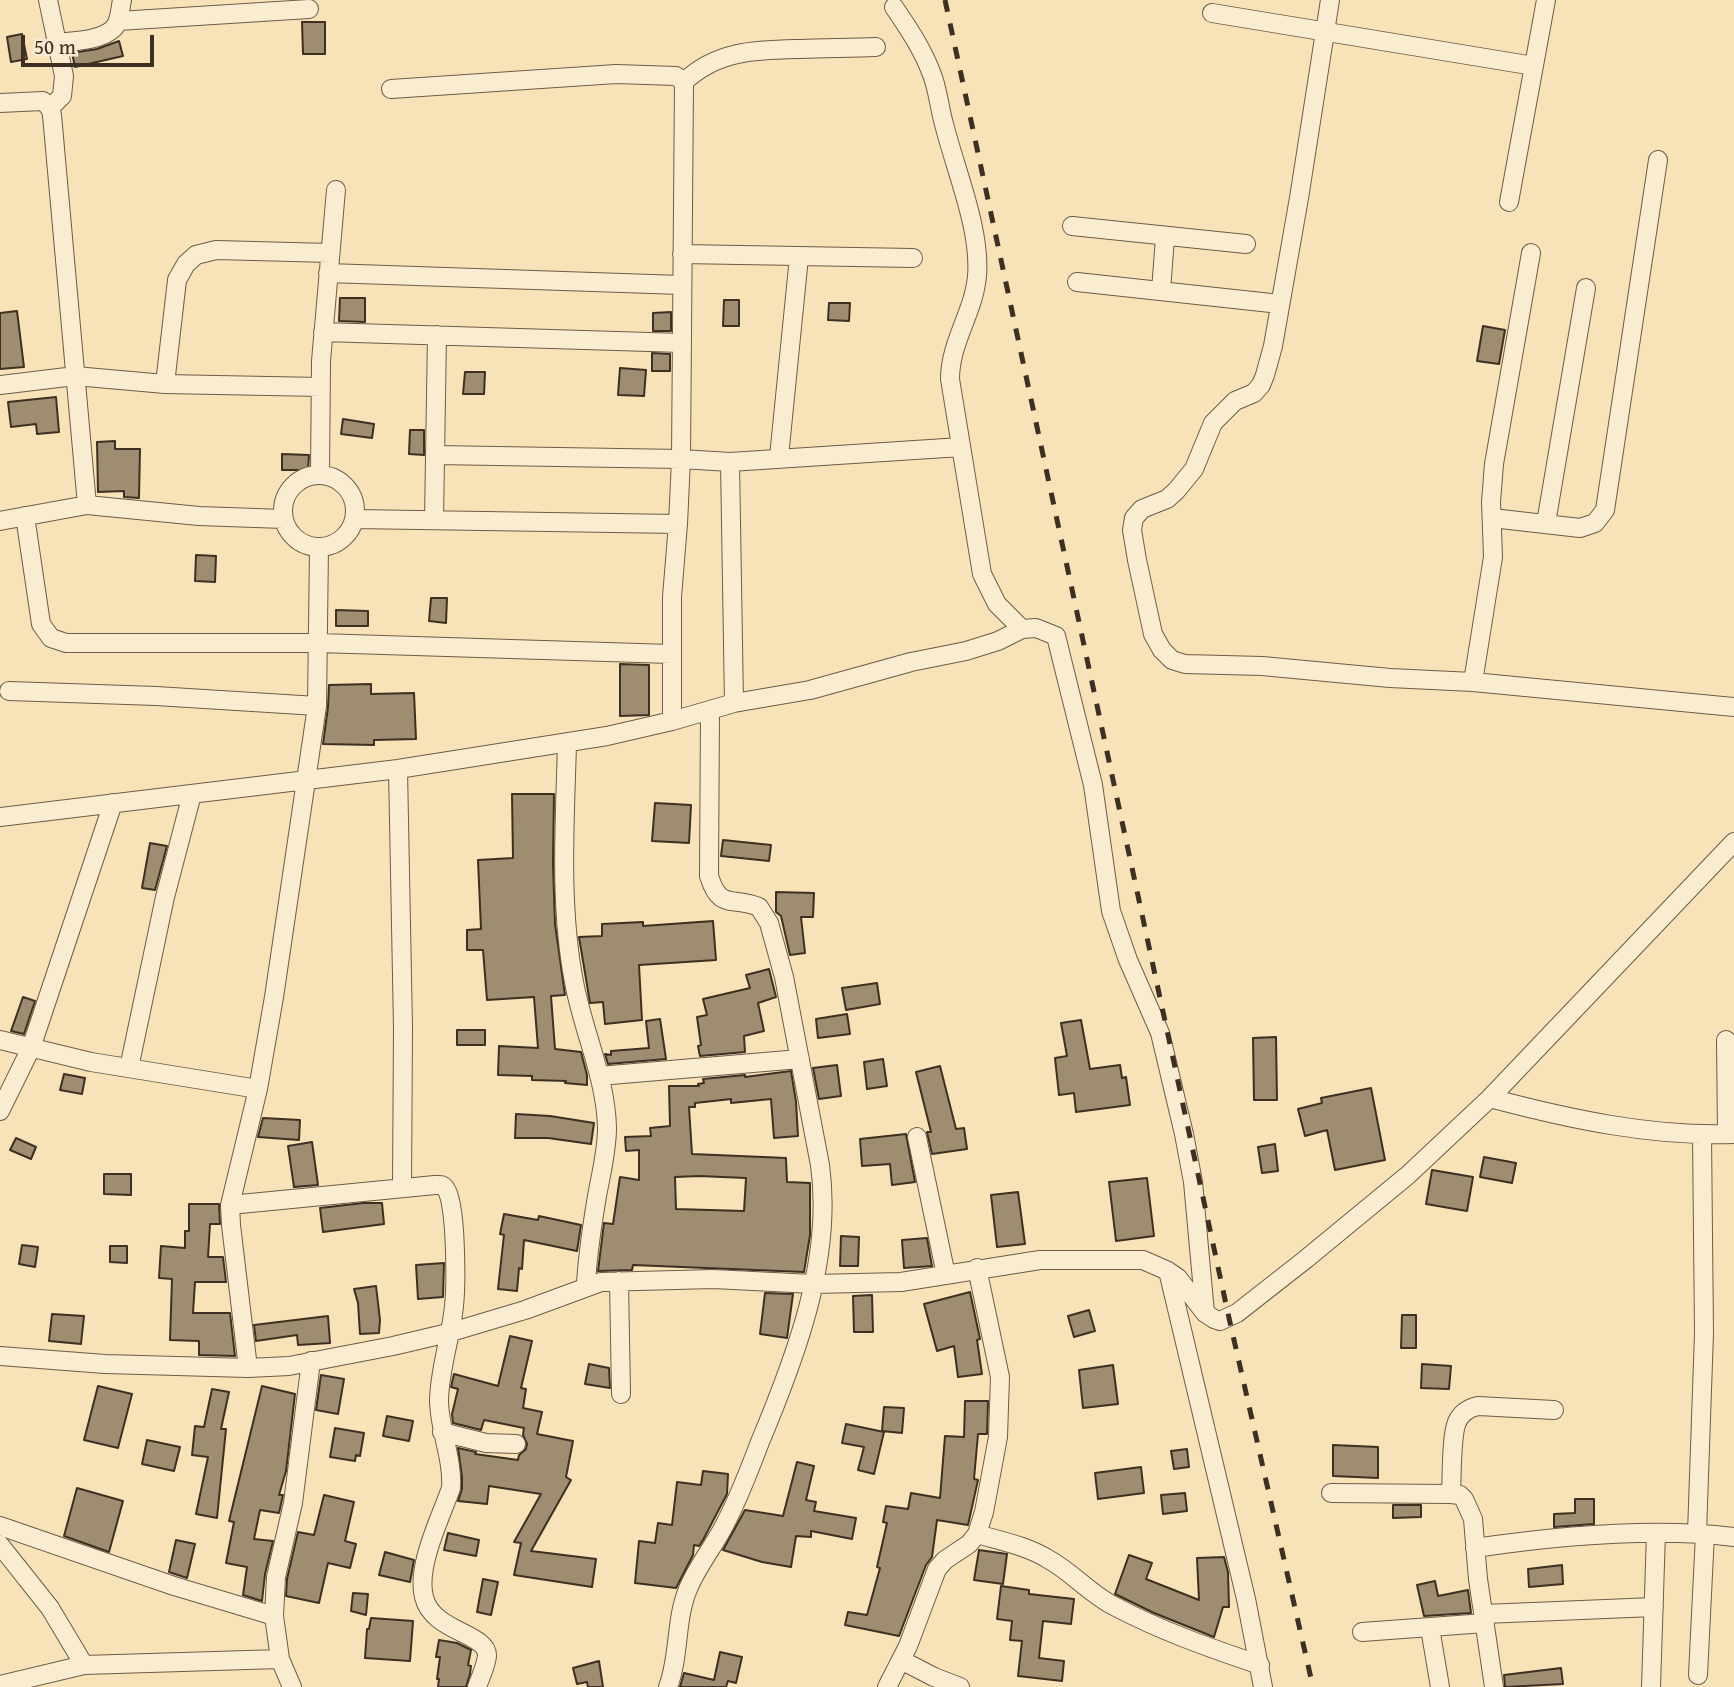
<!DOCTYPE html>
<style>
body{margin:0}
#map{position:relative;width:1734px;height:1687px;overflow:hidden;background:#f8e2b8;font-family:"Gentium Book Plus",serif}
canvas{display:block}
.scale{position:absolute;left:21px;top:35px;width:133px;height:32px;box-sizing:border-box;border:4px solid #3d3023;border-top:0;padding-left:9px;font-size:21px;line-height:24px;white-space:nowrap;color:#3d3023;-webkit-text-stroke:5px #faecd1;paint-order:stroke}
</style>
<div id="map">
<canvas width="1734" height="1687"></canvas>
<div class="scale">50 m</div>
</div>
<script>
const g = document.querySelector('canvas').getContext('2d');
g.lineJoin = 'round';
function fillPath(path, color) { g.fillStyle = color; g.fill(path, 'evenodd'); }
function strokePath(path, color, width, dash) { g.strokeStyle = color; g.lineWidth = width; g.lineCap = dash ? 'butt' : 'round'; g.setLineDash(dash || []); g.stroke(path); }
const building = new Path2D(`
 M302,22h23v32h-22z
 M22,34l5,25 -16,3 -4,-25z
 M119,41l4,15 -48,11 -3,-14 25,-4z
 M340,298h25v24l-26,-1z
 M724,300h15v26h-16z
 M829,303h21l-1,18 -21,-1z
 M17,311l7,56 -24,2v-56z
 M671,312v19h-18v-18z
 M1483,326l22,4 -6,34 -22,-3z
 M652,353l18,1v17h-18z
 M620,368l26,2 -2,26 -26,-1z
 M465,372h20l-1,22h-21z
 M56,397l3,35 -22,2 -1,-10 -25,3 -3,-25z
 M343,419l31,5 -2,14 -31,-4z
 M410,430h14v25l-15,-1z
 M115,441v8h25l-1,49 -15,-1v-6l-26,1 -1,-50z
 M282,454l27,1 -1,15h-26z
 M196,555l20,1 -1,26 -20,-1z
 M431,598h16l-1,25 -17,-2z
 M336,610l32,1v15h-32z
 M620,664l29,1v50l-29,1z
 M371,684v10l43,-1 2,46 -42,1v5l-51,-1 5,-37 1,-22z
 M512,794h42l-1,69 2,61 10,71 -14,1 4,53 26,3 6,23v10l-22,-2 1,-2 -34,-1v-4l-34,-1 1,-29 39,2 -4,-51 -47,3 -4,-50h-16v-20l14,-1 -3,-69 35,-2z
 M655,803l36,2 -2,38 -37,-2z
 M723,840l48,5 -2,16 -48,-5z
 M150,843l17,3 -12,44 -13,-2z
 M776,892l38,1 -1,24h-12l4,36 -15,2 -9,-39 -5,-4z
 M713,921l3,39 -77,5 3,55 -37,4 -2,-22 -13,1 -11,-66 23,-1v-12l41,-2v4z
 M769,969l7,28 -18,6 6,28 -20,5 1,16 -45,4 -2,-10 3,-1 -4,-28 10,-2 -4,-16 47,-11 -4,-13z
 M877,983l3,21 -34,6 -4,-22z
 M23,997l12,4 -11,33 -13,-3z
 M847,1014l3,20 -32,4 -2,-19z
 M660,1019l6,40 -58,5 -3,-10 6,1v-4l38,-3 -3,-27z
 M1081,1020l9,49 30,-4 2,13 4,-1 4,28 -54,7 -2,-19 -15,2 -4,-37 12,-2 -6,-33z
 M457,1030h28v15h-28z
 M1276,1037l1,63h-23l-1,-62z
 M883,1059l4,27 -20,3 -3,-27z
 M837,1065l4,31 -22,3 -6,-31z
 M940,1066l16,63 8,-1 3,21 -35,5 -5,-22h4l-15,-60z
 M791,1071l5,31 2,34 -24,2 -3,-39 -40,4v-4l-36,4v4h-6l3,47 94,4 1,24 23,1v52l-6,37 -171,-7 -1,5 -34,1 6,-48 9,1 7,-47 19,3v-30l-13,1 -1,-14 26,-1 -1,-8 20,-2 -1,-40h30l-1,-2 6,-1 -1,-4 42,-4v2zM699,1176l47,2 -2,33 -68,-2 -1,-32z
 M64,1074l21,4 -3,16 -22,-4z
 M1371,1088l14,72 -50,10 -8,-40 -22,6 -7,-27 24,-6 -1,-5z
 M516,1114l34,2 44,7 -3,21 -43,-6h-33z
 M263,1118l37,2 -1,20 -41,-3z
 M906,1134l9,48 -23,3 -2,-21 -28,2 -2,-27z
 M16,1138l20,9 -5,12 -21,-9z
 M312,1142l6,43 -24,2 -6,-41z
 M1275,1144l3,27 -16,2 -4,-26z
 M1484,1157l32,6 -4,20 -32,-6z
 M1432,1170l41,7 -6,34 -41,-7z
 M104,1174h27v21l-27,-1z
 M1147,1178l7,58 -38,5 -7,-59z
 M1018,1192l7,52 -28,3 -6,-52z
 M363,1203h19l2,21 -61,8 -3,-24z
 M189,1204h30l1,20h-10l-2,33h15l3,25h-31l-2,31h37l5,43 -36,-1v-14l-29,-1 2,-61 -13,-1 2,-32 24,2v-17h4z
 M504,1214l34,6 1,-4 42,9 -4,26 -53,-11 -2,29 -3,-1 -2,23 -19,-2 6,-54 -4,-1z
 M841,1236l18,1 -1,29h-18z
 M927,1238l5,28 -28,2 -2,-28z
 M22,1245l16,2 -3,20 -16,-3z
 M110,1246h17v17l-17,-1z
 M444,1263l-1,34 -25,2 -2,-34z
 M376,1286l4,34 -1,13 -19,1 -2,-31 -4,-14z
 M970,1292l10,47 -3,1 5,34 -24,3 -4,-31 -17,5 -13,-47z
 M765,1293l28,1 -6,44 -27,-4z
 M872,1295l1,37h-19l-1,-36z
 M1089,1310l6,21 -21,6 -6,-21z
 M52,1314l32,2 -3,28 -32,-3z
 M1402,1315h14v33h-15z
 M328,1316l2,27 -32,2 -1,-10 -41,6 -2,-16z
 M510,1336l22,5 -11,47 5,1 -3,19 19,4 -5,22 36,7 -7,36 5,3 -40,71 65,8 -4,28 -78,-12 7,-32 -7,-1 27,-48 -52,-8 -2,18 -29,-3 4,-12v-12l-4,-29 18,4 -1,2 43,6 1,-5 7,-6 1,-5 -4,-9 1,-7 -40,-8 -3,10 -28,-7 -1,-9 6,-25 -7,-2 3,-13 44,12z
 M589,1364l20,4 1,20 -25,-4z
 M1422,1364l29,2 -2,23 -28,-1z
 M1113,1365l5,39 -35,4 -4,-38z
 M321,1375l23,4 -6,35 -22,-4z
 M98,1386l34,8 -14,54 -34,-8z
 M262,1386l33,8 -9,77 -7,24h4l-4,18 -19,-3 -6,29 19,2 -8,33 -3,27 -19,-6 4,-28 -21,-4 8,-41 -5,-1z
 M212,1389l17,3 -8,37h5l-9,89 -21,-4 12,-57 -16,-2 3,-29 9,1z
 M965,1401h23l-1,33h-9l-4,45 4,1 -10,45 -31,-5 -5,37 -6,8 -27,71 -54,-11 3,-13 19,3 13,-47 -3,-1 10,-44 -4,-1 3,-16 22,3 3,-16 29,5 5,-62 19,1z
 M884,1407l20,1 -2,25 -20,-2z
 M387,1416l26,5 -4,20 -26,-5z
 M846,1424l38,8 -10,42 -16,-4 6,-23 -22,-4z
 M335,1428l29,5 -4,23 -4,-1 -1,6 -25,-4z
 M147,1440l33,7 -6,24 -32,-7z
 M1333,1445l45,2v31l-45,-2z
 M1187,1449l2,18 -15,2 -3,-18z
 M797,1462l17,4 -8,34 10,2 -2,9 42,7 -4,21 -41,-8v6l-15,-1 -5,31 -29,-5 -39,-12 22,-40 38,6z
 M1141,1467l3,26 -46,6 -3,-26z
 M703,1471l25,3 -1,20 -24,46 -4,6 -5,-1 -1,10 -17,33 -41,-5 4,-42 16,2 3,-20 14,2 5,-43 24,3z
 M77,1488l46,13 -14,51 -45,-16z
 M1185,1493l2,18 -24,3 -2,-19z
 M324,1495l30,7 -9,39 11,3 -6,24 -22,-5 -9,40 -33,-7 1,-17 11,-47 16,3z
 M1575,1499h19v25l-40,3v-13l21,-1z
 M1393,1505h28v12l-28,1z
 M448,1533l31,7 -3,16 -32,-6z
 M176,1540l19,4 -8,34 -18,-6z
 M979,1550l28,4 -4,30 -29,-4z
 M385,1552l29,8 -4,22 -31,-7z
 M1129,1555l23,8 -6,16 53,21 -2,-42 27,-1 4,15 1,35h-6l-9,30 -60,-24 -39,-19z
 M1562,1565l1,19 -34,3 -1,-18z
 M483,1579l15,3 -7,33 -14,-3z
 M1435,1581l3,15 30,-6 3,23 -47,3 -7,-31z
 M1001,1586l28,4v4l45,5 -3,25 -28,-3 -4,37 25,3 -2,20 -44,-5 4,-35 -12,-1 2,-19 -15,-2z
 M353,1593l15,1 -2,21 -15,-4z
 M371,1618l42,3 -3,40 -45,-3 2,-29h2z
 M439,1640l18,3 14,7 -3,15 3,1 -1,8 -4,13h-28l1,-8h-2l3,-22h-4z
 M720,1652l22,5 -6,26 -8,-2 -2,6h-46l4,-14 30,7z
 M599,1661l4,26h-15l-1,-5 -10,2 -4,-16z
 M1561,1668l2,16 -58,3 -1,-12z`);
fillPath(building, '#9e8d70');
strokePath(building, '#3d3023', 2);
const street = new Path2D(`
 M48,0l16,76 -2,20 -12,12
 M1330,0l-31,198 -26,148 -8,29 -4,10 -7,8 -19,8 -22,22 -19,46 -18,22 -9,8 -25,10 -8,9 -2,12 5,30 16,74 9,16 10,10 13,4 77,2 128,12 83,4 261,25
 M894,7c14,21 28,41 37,65 7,16 8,35 13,52 11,45 37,105 33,152 -3,36 -27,66 -27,103l32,195 15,30 25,25
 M1212,13l322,53
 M118,21l191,-12
 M57,43c16,-2 44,-2 57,-15 6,-7 6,-19 8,-28
 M684,82c33,-32 73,-32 116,-33 26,-1 51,-1 76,-2
 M391,89l225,-15 60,2 8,6 -3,377 -3,65 -6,73v124
 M0,103l43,-2 7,7 2,7 35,390
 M1509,202l37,-202
 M1072,226l174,18
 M682,254l231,4
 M328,273l353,12
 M1077,282l203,22
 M1161,291l4,-54
 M323,332l359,11
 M165,384l12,-104 9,-16 10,-9 20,-5 114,3
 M0,385l75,-9 90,8 156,3
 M435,455l246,4 49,3 231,-15
 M779,457l20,-200
 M730,462l4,241
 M320,475l1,-114 15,-171
 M283 511a36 36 0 1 1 72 0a36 36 0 1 1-72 0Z
 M25,516l16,108 10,14 15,5h253l352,11
 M1492,518l88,10 15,-5 10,-13 53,-350
 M354,519l324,5
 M434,520l3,-185
 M0,521l87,-16 112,11 85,3
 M1546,523l40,-235
 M1473,682l20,-125 -2,-55 3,-38 37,-211
 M9,691l147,5 161,10
 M567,743c-2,79 -8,161 7,239 9,49 32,96 33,146 0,23 -6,46 -10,68 -5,30 -10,60 -11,90
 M398,769l5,259 -1,160
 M0,817l398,-48 209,-33 65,-15 62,-18 76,-13 101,-28 55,-11 32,-10 24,-12 14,-1 20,8 37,149 18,126 17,49 32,73 24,101 9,48 12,131
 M0,1040l91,22 167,27
 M1726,1040l1,94
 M129,1068l36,-171 27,-103
 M599,1076l201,-17
 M1490,1098c79,21 162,39 244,36
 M0,1111l31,-63 82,-245
 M917,1137l29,138
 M230,1205l205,-20c5,0 7,-1 10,3 12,12 11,99 9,118 -3,32 -15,64 -15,96 1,30 14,57 12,86 -10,29 -35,78 -27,109 8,35 64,36 63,59 -1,10 -7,22 -10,31
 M1168,1271l78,328 17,88
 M619,1281l2,113
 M0,1356l105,8 143,4 41,-2 104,-20 55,-13 77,-23 76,-28 112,-3 100,5 88,-2 139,-22h103l25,11 10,7 27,35 9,6 6,2 17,-8 69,-54 102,-84 82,-77 244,-256
 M248,1368l-17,-143 -1,-20 28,-116 16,-92 43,-291 2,-159
 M442,1432l44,11 30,1
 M1331,1493l120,1 9,1 4,4 9,20 5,60 16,108
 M1451,1494c1,-17 0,-58 6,-72 4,-9 12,-14 21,-16l76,4
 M0,1526l174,60 100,30
 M1697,1533l7,-200 -2,-198
 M977,1534c24,7 50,12 71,25 24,13 42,35 66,47 47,25 96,42 146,59
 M0,1545l50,63 34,57
 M1475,1548c81,-12 177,-21 259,-11
 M1484,1614l170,-7
 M1430,1628l10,59
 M1362,1632l123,-9
 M901,1660l33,17 26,10
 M1698,1675l7,-141
 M0,1685l84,-20 196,-6
 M292,1687l-12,-28 -6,-43 2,-39 17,-74 18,-142
 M668,1687c12,-32 7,-67 20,-98 10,-25 28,-45 39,-69 13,-25 23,-52 33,-78 36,-86 73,-183 60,-277l-36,-188 -15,-54 -10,-16c-27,-11 -39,4 -50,-31l1,-166
 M887,1687l21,-41 29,-77 8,-9 24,-16 8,-10 7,-22 14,-75 2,-60 -23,-109
 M1651,1687l5,-154`);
strokePath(street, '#6c5c48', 20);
strokePath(street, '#faecd1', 18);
strokePath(new Path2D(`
 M945,0l284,1318 84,369`), '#3d3023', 5, [12, 12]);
</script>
